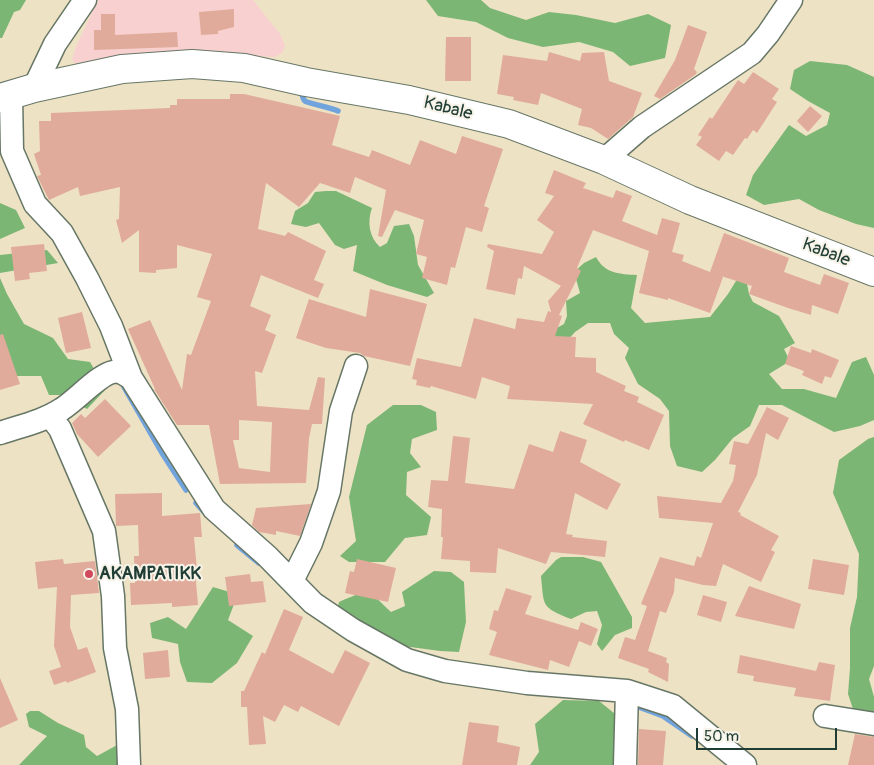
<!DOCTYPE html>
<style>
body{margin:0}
#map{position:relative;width:874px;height:765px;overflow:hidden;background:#eee2c4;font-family:Pangolin,sans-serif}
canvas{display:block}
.scale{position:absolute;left:696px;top:728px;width:141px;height:22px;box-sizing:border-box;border:2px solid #1f3d34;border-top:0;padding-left:6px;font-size:15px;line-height:18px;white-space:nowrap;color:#1f3d34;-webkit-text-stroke:4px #f7f3e8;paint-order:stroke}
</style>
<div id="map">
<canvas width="874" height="765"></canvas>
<div class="scale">50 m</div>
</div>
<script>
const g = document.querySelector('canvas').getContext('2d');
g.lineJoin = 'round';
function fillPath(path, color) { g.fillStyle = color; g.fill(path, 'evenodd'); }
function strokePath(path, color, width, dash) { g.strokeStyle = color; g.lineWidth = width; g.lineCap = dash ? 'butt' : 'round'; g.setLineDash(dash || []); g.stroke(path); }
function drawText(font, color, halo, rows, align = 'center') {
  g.font = font + ' Pangolin,sans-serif'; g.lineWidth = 4; g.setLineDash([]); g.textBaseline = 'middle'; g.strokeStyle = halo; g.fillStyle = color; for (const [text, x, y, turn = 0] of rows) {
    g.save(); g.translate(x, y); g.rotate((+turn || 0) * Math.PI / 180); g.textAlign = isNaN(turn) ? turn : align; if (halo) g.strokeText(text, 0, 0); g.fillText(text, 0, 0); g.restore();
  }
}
fillPath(new Path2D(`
 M98,0h155l27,34 5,11 -3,8 -7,4 -60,-3 -139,12 -4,-7 4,-12z`), '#f7d0cf');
fillPath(new Path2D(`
 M0,0h26l-6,10 -6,2 -12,26h-2z
 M426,0h55l9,8 36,12 23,-8 27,3 39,8 33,-9 23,11 -6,33 -35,8 -17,-14 -34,-10 -36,5 -35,-9 -32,-16 -38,-6z
 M810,61l37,4 27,12v151l-18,-4 -37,-14 -20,-11 -35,6 -18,-10 7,-20 36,-50 17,11 21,-11 3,-12 -22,-12 -18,-12 4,-19z
 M326,191h10l36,17c-5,14 -3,29 8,39l7,-4 7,-17 15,-2 5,12 4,29 16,28 -7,4 -40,-12 -34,-14 4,-26 -13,4 -9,-4 -16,-22 -13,4 -15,-3 4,-13 13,-8 7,-11z
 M0,203l16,7 9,18 -25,11z
 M47,250l11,13 -58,10v-18z
 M596,257c9,17 24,17 41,18l-6,33 14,15 65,-6 18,-23 16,-26 5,26 4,8 26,14 16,27 -11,6 6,12 -21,13 13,15h22l32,9 16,-36 14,-5 8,18v45l-14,6 -26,6 -52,-27h-23l-9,21 -17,12 -18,22 -13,12 -25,-6 -7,-20 -1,-35 -9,-12 -22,-15 -13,-26 4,-10 -15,-14 -4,-11h-22l-13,9 -9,10 -12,-6 1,-7 9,-5 3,-8 -1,-15 14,-8 -6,-21 10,-9z
 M0,278l7,16 17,30 29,14 15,21 22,3 16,27 -19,20 -26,-14h-12l-8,-19h-27l-14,5z
 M393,405h28l15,7 1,18 -25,9 -2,14 11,14 -14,5 -1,23 25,22 -4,18 -22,3 -20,24h-36l-9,-6 16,-15 -7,-44 18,-72z
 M874,437v229l-5,13 5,18v19l-20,-4 -6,-18 2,-26v-40l7,-31 2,-43 -26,-61 6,-33 29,-21z
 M561,557h22l18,5 31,55v11l-17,7 -13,16 -5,-7 5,-19 -5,-14 -11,1 -15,7c-30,-12 -27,-12 -30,-43l15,-16z
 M434,571l17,1 13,10 2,40 -7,30 -19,-1 -37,-5 -41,3 -18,-13 -7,-25 2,-9c33,-14 27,-13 52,10l14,-6 -3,-14z
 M213,587l20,6 3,6 -8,21 25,16 -16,27 -25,20 -25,-1 -7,-20 -2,-18 -26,-6 -2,-15 18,-6 18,12z
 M563,700l36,1 31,25 2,39h-102l9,-13 -4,-28z
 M30,711h9l19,12 26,12 2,12 11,9 22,-12 22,10v11h-122l28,-29 -18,-9 -3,-13z`), '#7bb674');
strokePath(new Path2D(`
 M301,89c1,4 1,9 4,12 2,2 27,7 33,10
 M124,387l38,66 24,37
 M196,503l8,9
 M237,545l22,18
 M636,706l27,10 29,20`), '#71a3dc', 5.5);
fillPath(new Path2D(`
 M234,9v18l-16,4v3l-17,1 -2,-23z
 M101,14h14v21l62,-3 1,15 -84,3v-20h7z
 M688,25l19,7 -13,37 3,3 -2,3 -35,24 -6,-3 21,-36z
 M446,37h25v44h-26z
 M549,52l31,9 2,-8 22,-1 5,29 33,12 -9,24 -25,22 -17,-11 -13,-3 4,-16 -41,-16 -3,12 -25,-5 1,-3 -17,-3 6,-39 44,6z
 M753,72l26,17 -7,10 5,3 -20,31 -4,-3 -6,9 -2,-1 -12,17 -7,-4 -7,10 -23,-16 6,-8 -4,-2 12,-18 2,2 26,-39 6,4z
 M230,94h14l96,22 -8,29 37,12 3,-7 38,15 10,-25 36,14 6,-18 41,13 -19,57 5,2 -7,24 -16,-5 -11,41 -4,-1 -4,18 -25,-7 5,-21 -11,-3 8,-34 -29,-10 -13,27 -4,-1 8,-46 -31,-13 -5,16 -30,-10 -21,24 -33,-24 -8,46 27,7 3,-4 38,19 -12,29 10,4 -6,14 -57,-23 -11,31 21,9 -6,15 11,5 -14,38 -7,-2 2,35 52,4 9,-33 7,1 -3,46h-10l-3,14 -3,45 -86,1 -11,-59h-32l-23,-36h1l-27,-60 22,-9 32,70 5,-36 4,1 20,-54 -14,-4 15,-43 -35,-9v23l-21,2v3l-17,-1v-42l-17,13 -6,-23 3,-1 1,-32 -40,9 -2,-9 -29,13 -12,-24 4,-1 -7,-21 6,-3 -1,-30h12v-8l119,-5v-3h7v-6h53zM239,420l33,2 -2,50 -31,-4 -6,-28h6z
 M810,106l12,10 -14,16 -11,-11z
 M554,170l32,13 -3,5 30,10 3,-8 16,6 -10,25 35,14 5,-17 18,5 -8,29 12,3 -2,6 28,11 14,-39 65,25 -5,14 36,13 4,-11 25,9 -11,31 -26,-9 -1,10 -23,-7 -39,-14 3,-8 -31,-10 2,1 -13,36 -42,-15v2l-29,-7 10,-42 -56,-21 -16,38 4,3 -22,44 3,1 -7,20 21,1 -1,20 21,1v14l30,14 -2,5 15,6 -2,5 27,13 -15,35 -24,-10 -1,2 -41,-18 10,-20 -86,-5 3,-13 -28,-9 -6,22 -45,-13 -1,2 -14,-3 1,-5 -5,-1 5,-21 44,9 13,-49 41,11 2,-11 27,4 4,-11 3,1 -3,-11 13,-15 -37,-20 -2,13 -4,-1 -3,17 -29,-6 8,-38 -7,-4 1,-3 54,10 12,-22 -17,-12 17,-24 -9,-3z
 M44,244l3,27 -18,2 1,6 -15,2 -4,-34z
 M370,289l57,15 -17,62 -46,-10 -4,-3 -34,-5 -30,-10 13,-39 57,18z
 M82,312l9,36 -25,5 -8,-35z
 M3,334l17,50 -20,6v-55z
 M791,346l20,7 1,-4 27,11 -8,18 -6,-2 -3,8 -20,-9 2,-4 -19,-7z
 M105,399l26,27 -33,31 -21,-23 -5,-11 9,-9 4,4z
 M767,407l22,11 -11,22 -12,-7 -9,42 -19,37 3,1 -1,2 39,21 -8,14 4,2 -14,30 -38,-18 -7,22 -13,-1 -28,-7 -1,14 -8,21 -6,-2 -12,40 19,7 -1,4 3,2 -1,18 -20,-10 1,-3 -31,-11 7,-21 10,3 12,-34 -6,-2 19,-47 34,9 3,-10 4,2 12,-35 -54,-5 -2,-22 64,7 12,-22 3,-16 -7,-1 5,-23 14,3z
 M560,431l27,9 -7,22 41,22 -14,26 -32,-17 -9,41 7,1 -1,2 35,4 -2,16 -54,-5 -5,12 -48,-16 -2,25 -26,-1v-11l-29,-2 2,-22h-2l1,-28 -14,-2 3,-27 17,1 5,-45 17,2 -5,45 49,6 15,-45 24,8z
 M162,493v23l38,-3 2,24h-8l3,33h-2l3,35 -26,2v-4l-41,2 -1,-22h5l-1,-27h5l-1,-31 -22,1 -1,-32z
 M311,504l-11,32 -24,-5v4l-17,-3 -7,-7 4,-17z
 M63,559l1,5 31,-3 4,32 -28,2 -1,32 8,23 9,-3 9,25 -29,11 -1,-2 -12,4 -5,-14 12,-4 -7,-21 3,-59 -19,2 -3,-27z
 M357,559l39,9 -8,34 -43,-9 5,-22 4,1z
 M813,559l36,6 -5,30 -36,-6z
 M250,574l1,8 12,-1 3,21 -37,4 -4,-29z
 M749,586l52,18 -7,25 -59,-13z
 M506,588l26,8 -7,18 53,16 3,-8 17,7 -7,17 -12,-5 -10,26 -19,-7 -2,10 -59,-15 8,-23 -8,-3 5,-19 4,1z
 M703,595l24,7 -6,20 -24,-7z
 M284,609l19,8 -14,33 44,24 12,-24 25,13 -31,63 -38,-20 -3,6 -14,-7 -9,17 -12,-6 3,28 -17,1 -2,-38h-6v-16h3l18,-39 3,2z
 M168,650l2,27 -25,2 -2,-26z
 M740,655l76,16 3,-9 16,3 -5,36 -36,-5 2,-8 -43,-7 1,-5 -17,-3z
 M0,678l18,42 -18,8z
 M469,722l30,4 -2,16 23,5 -3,18h-55z
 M639,729l27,2 -3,34h-25z
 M855,734l19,3v28h-26z`), '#e0ab9b');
const street = new Path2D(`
 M34,88l21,-44 30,-44
 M11,95l1,56 23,53 27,29 25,45 24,48 20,52
 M604,160l38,-33 110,-74 16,-19 23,-34
 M50,416l10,13 44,102 9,65 2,52 12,61 2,56
 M0,433c21,-7 44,-12 62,-24 13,-8 38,-35 51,-37 7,-2 12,3 18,6l83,131 53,47 46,47 40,27 54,30 38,11 82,12 100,8 46,15 72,59
 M292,581l19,-38 18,-52 12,-80 15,-45
 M825,716l49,8
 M625,765l2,-74`);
const secondary = new Path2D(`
 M0,98l34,-10 88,-19 70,-5 52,4 62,14 103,18 100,24 95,36 86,40 184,72`);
strokePath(street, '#677766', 25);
strokePath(secondary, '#677766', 30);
strokePath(street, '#fff', 22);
strokePath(secondary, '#fff', 28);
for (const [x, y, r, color] of [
 [89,574,5,"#d1495b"]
]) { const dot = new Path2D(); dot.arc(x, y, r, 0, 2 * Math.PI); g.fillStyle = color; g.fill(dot); strokePath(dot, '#f7f3e8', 2); }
drawText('18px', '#1f3d34', '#f7f3e8', [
 ["Kabale",448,109,14],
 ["Kabale",826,253,21]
]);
drawText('bold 18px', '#1f3d34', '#f7f3e8', [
 ["AKAMPATIKK",99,574]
], 'left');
</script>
